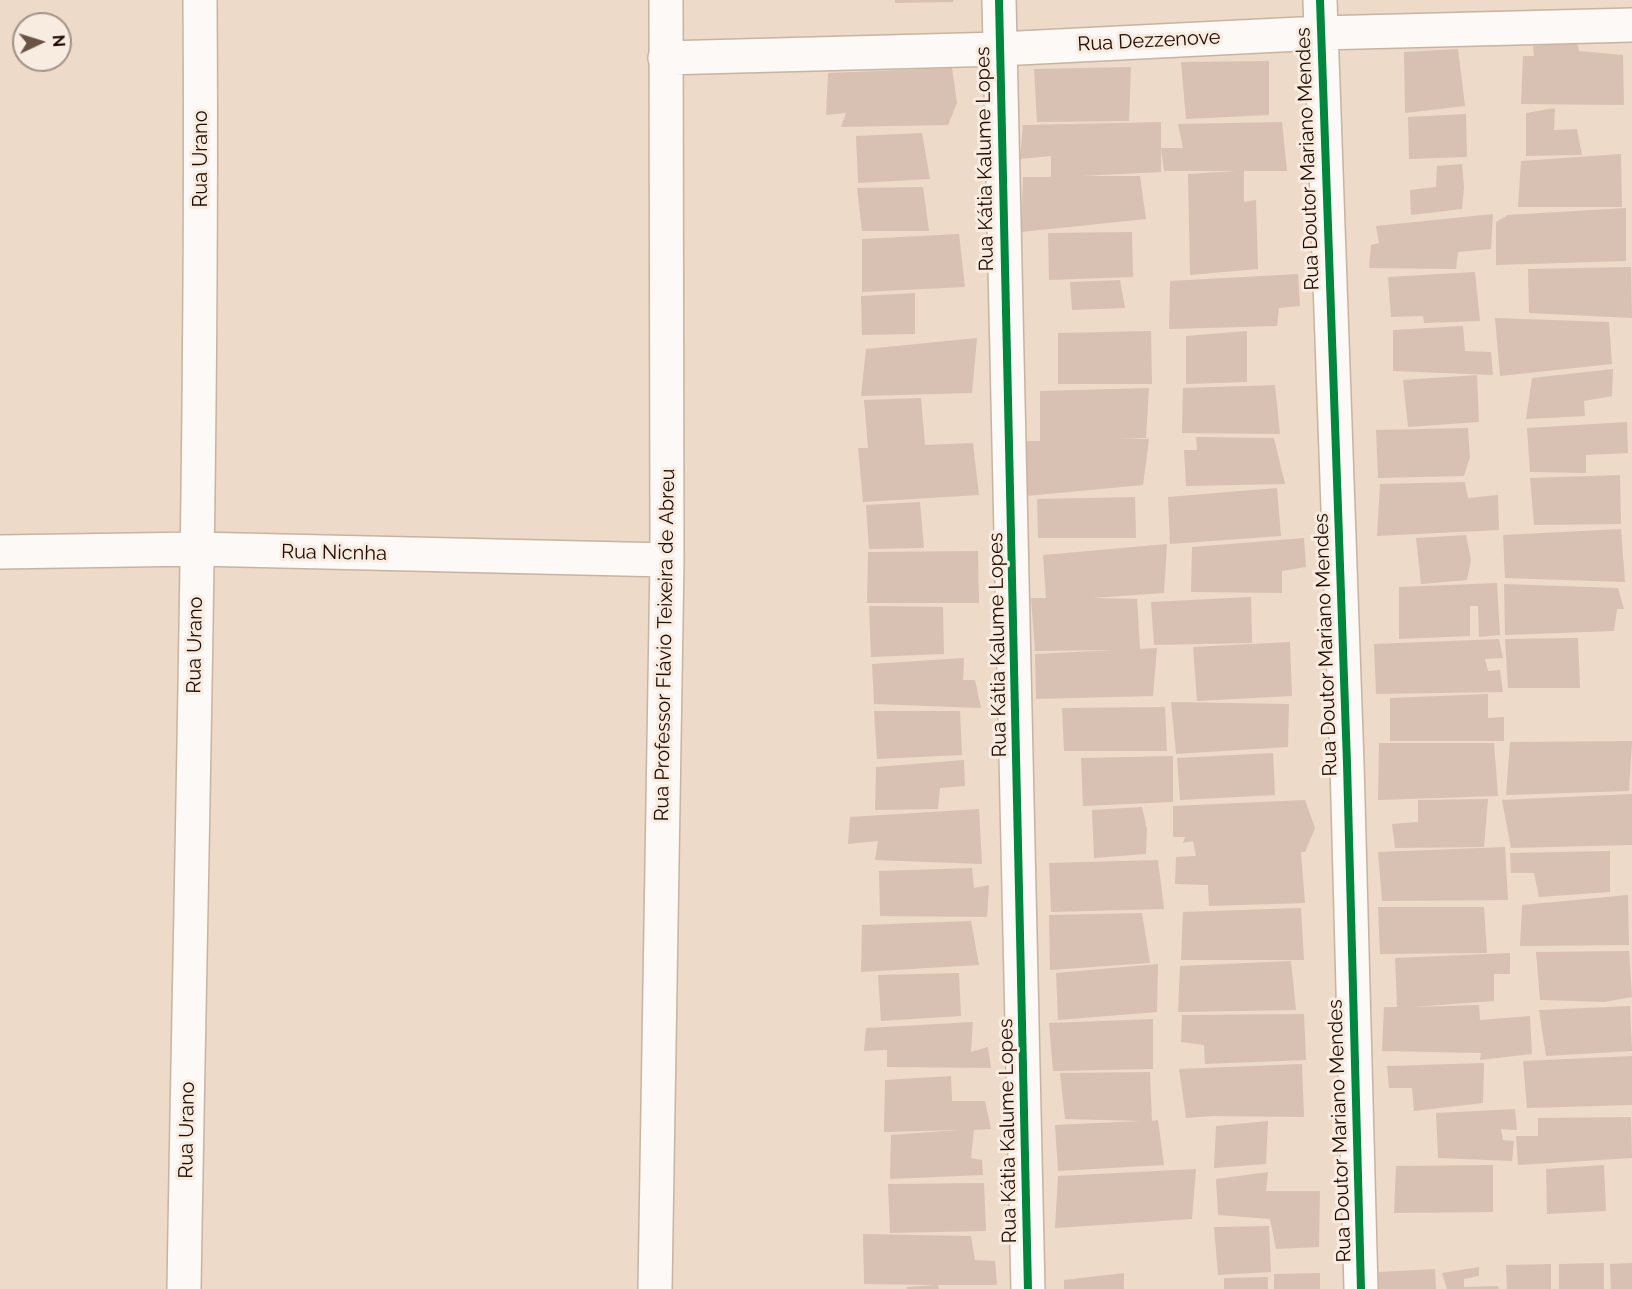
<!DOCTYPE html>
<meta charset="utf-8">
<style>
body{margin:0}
#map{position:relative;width:1632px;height:1289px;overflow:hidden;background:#eedac8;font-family:Raleway,sans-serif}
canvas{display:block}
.north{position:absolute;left:12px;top:12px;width:60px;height:60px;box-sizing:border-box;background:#f8ebe0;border:2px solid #a29186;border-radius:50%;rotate:86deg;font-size:16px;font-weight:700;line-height:24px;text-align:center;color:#200b00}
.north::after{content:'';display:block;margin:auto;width:21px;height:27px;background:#685346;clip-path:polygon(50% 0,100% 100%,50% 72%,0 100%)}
</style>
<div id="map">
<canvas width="1632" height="1289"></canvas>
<div class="north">N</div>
</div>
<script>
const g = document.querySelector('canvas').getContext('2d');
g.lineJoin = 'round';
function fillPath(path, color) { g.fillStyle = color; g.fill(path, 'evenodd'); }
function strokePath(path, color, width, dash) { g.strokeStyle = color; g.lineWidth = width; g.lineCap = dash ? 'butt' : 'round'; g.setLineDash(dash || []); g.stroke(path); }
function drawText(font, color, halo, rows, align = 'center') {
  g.font = font + ' Raleway,sans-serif'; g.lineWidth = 6; g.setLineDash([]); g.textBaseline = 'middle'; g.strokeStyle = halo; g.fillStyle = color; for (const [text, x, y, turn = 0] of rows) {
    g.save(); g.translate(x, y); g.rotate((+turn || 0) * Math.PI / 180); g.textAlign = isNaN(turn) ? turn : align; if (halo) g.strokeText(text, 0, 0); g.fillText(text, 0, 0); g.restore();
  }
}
fillPath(new Path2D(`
 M895,0h58v2l-58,1z
 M1577,42l2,9 44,4 1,50 -103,-1 2,-48h11l-1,-10z
 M1458,49l7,57 -60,7 -1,-61z
 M1269,61v54l-83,4 -5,-57z
 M1131,67l-2,54 -92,1 -3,-53z
 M952,68l5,35 -9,22 -107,2 5,-14 -20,2 2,-42z
 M1555,108l-1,22 23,-1 5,26 -56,1v-43z
 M1466,114l1,43 -58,2 -1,-42z
 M1161,122v50l-79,4h58l6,43 -125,13 2,-55h28v-21l-31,3 3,-34z
 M1282,122l5,49h-43v31l12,-2 2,69 -68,6 -2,-101 48,-3h-72l-3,-23h22l-5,-24z
 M922,133l8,46 -72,4 -2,-47z
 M1621,154l1,53h-104l3,-46z
 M1462,164l2,23 -2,22 -51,6 -1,-25 26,-3 1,-21z
 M923,187l6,44h-67l-5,-43z
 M1626,208v53l-130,4v-43l12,-7z
 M1493,214l-2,35 -33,3 -2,17 -87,-1 2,-23 8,-2 -3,-17z
 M1132,232l1,45 -84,3 -1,-47z
 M959,234l6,53 -103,5v-53z
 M1631,267l1,51 -103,-5 -1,-44z
 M1475,272l5,49 -56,2 -1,-7 -32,1 -3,-40z
 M1298,274l2,32 -21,2 -2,18 -108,3 1,-48z
 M1120,280l5,28 -53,2 -2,-28z
 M915,293v41l-53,1 -1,-39z
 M1495,318l114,4 3,42 -112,12z
 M1463,326l2,25 26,1 2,23 -100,-4v-41z
 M1151,331l1,53h-94v-51z
 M1247,331v51l-61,2v-48z
 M977,338l-5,55 -111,3 5,-47z
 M1613,369l-1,27 -28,5 1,15 -59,3 6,-41z
 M1477,375l2,47 -71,5 -5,-47z
 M1275,385l5,49 -98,-1 1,-45z
 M1149,388l-3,50 -27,1h30l-6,46 -116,11 -1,-55h14v-50z
 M921,398l4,47 48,-2 6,52 -116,7 -5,-54h10l-4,-48z
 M1627,422l1,31 -42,2v18l-56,-1 -3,-44z
 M1468,428l2,29 -6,19 -86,2 -2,-48z
 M1196,437l78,1 11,46 -99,2 -2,-36h13z
 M1620,475l1,49 -87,1 -4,-47z
 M1465,482l3,16 30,-3 1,35 -122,6 3,-52z
 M1277,488l4,48 -111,8 -2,-47z
 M1135,497l1,41h-98l-1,-39z
 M920,502l4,46 -55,1 -3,-44z
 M1621,529l4,53 -120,-4 -2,-43z
 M1466,535l5,25 -4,20 -46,4 -5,-46z
 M1304,538l2,29 -24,4v22l-91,-1 1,-45z
 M1167,544l-3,49 -72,5 45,1 3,50 17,-1 -4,48 -117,3 -1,-45 79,-4 -79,1 -4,-53h15l-3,-43z
 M978,551l1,52h-112l1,-51z
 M1497,583l3,52 -21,2 -1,-31h-8v30l-71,3v-52z
 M1504,584l114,4 6,21h-7l-3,22 -109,4z
 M1251,597l1,46 -98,2 -3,-43z
 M869,606l74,1 1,47 -73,3z
 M1578,638l2,50h-72l-3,-49z
 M1499,639l4,19 -18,1 3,12 12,-1 3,22 -127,2 -2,-50z
 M1290,642l2,54 -95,5 -4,-54z
 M964,658l-1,22h12l6,28 -107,-4 -2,-40z
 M1488,694v24l16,-1v24h-114v-43z
 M1171,702l118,2 -1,43 -112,7z
 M1165,707l2,44h-103l-2,-43z
 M874,711h86l2,44 -85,4z
 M1632,741l-3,50 -123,4 4,-53z
 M1379,743h115l4,53 -120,4z
 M1273,753l2,42 -95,5 -3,-42z
 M1173,756v46l-90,4 -2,-48z
 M964,760l1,26 -25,2 -2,21 -63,1 1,-43z
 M1632,794v51l-121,3 -9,-48z
 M1488,799l-4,48 -89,1 -3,-24 26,-2v-22z
 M1305,800l10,28 -10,24h-4l4,51 -96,3 -1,-21 -33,-1 1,-27 20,-1 -3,-15 -10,2 2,-6h-12v-31z
 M1142,807l5,22 -1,25 -52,4 -2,-48z
 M979,809l3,55 -107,-4 3,-19 -30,3 2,-27z
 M1505,847l3,53 -126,1 -4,-49z
 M1610,851v41l-71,5 -5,-24h-23l-1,-20z
 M1158,860l6,49 -113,3 -2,-49z
 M972,868l2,20 15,-3 -2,32 -107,-1 -1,-45z
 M1628,895l1,50 -109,1 2,-41z
 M1378,907h106l3,46 -107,1z
 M1301,908l3,52h-123l2,-48z
 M1142,913l8,50 -100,7 -1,-55z
 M971,921l8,44 -118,7 1,-47z
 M1629,951l3,46 -28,5 -64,-2 -4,-48z
 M1510,953v21h-16v27l-81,6 66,-2 1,15 50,-4 2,38 -52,6 1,-7 -99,-2 2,-44h13l-2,-49z
 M1291,961l5,49 -118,2 2,-46z
 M1158,964l-1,48 -99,8 -2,-47z
 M959,973l2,43 -80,5 -3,-46z
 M1630,1006l2,45 -86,5 -7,-46z
 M1304,1014l2,46 -101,4 -1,-19 -23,-3 1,-27z
 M1153,1019v50l-100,2 -4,-48z
 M973,1022l-2,30 17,-5 3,21 -104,-1v-17l-23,1 2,-23z
 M1632,1056v49l-105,3 -4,-47z
 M1484,1063l-1,40 -69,8 -2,-23h-23l-2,-22z
 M1302,1064l2,53 -91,-1 -27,2 -7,-49z
 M1150,1072l2,49 6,-1 6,45 -106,6 -3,-46 86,-4 -76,-2 -5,-46z
 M951,1076l1,25h33l6,28 -17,1 -3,28 11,2 1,15 -93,4 1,-44 67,-5 -74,2 1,-52z
 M1515,1109l2,21 -16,-1 2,11 11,1 -2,20 -74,-3 -2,-45z
 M1631,1117l1,41 -114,7 -2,-29h22v-18z
 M1268,1121l-2,43 -52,4 2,-42z
 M1493,1165v47l-99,1 2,-47z
 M1604,1165l2,46 -59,3 -1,-45z
 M1196,1169l-4,50 -137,9 3,-52z
 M1268,1172l-2,19h54l-1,56 -43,2 -6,-30 -52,-4 -2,-36z
 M984,1183l2,48 -96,2 -2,-49z
 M1269,1226l2,46 -53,3 -4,-48z
 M863,1234l108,2 4,24 20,1 2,24h-59l1,4h-32v-2l28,-2 -71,-1z
 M1604,1263v26h-45v-25z
 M1632,1263v26h-21l-1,-25z
 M1551,1264v25h-44l-1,-24z
 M1479,1267v9l-15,3v8l34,-1 1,3h-52l-5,-16z
 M1435,1269l1,20h-57v-17z
 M1124,1273v16h-60v-9z
 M1320,1273v16h-46v-15z
 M1268,1277v12h-44v-11z`), '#d8c0b3');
const minor = new Path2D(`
 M999,0l29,1289
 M1320,0l27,763 14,526
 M665,58l334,-9 321,-16 312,-8
 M0,552l197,-3 470,11
 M184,1289c7,-430 19,-859 16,-1289
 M655,1289l12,-729 -1,-560`);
strokePath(minor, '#c8b3a0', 36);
strokePath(minor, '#fcf9f7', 33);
strokePath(new Path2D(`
 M999,0l29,1289
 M1320,0l27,763 14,526`), '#00873e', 8);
drawText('20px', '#200b00', '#f8ebe0', [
 ["Rua Dezzenove",1149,41,-3],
 ["Rua Urano",201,159,-90],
 ["Rua Kátia Kalume Lopes",985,159,-91],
 ["Rua Doutor Mariano Mendes",1308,159,-92],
 ["Rua Nicnha",334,553,1],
 ["Rua Urano",195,645,-89],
 ["Rua Professor Flávio Teixeira de Abreu",665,645,-89],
 ["Rua Kátia Kalume Lopes",998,645,-91],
 ["Rua Doutor Mariano Mendes",1326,645,-92],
 ["Rua Urano",187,1130,-89],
 ["Rua Kátia Kalume Lopes",1008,1131,-91],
 ["Rua Doutor Mariano Mendes",1340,1131,-92]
]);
</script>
